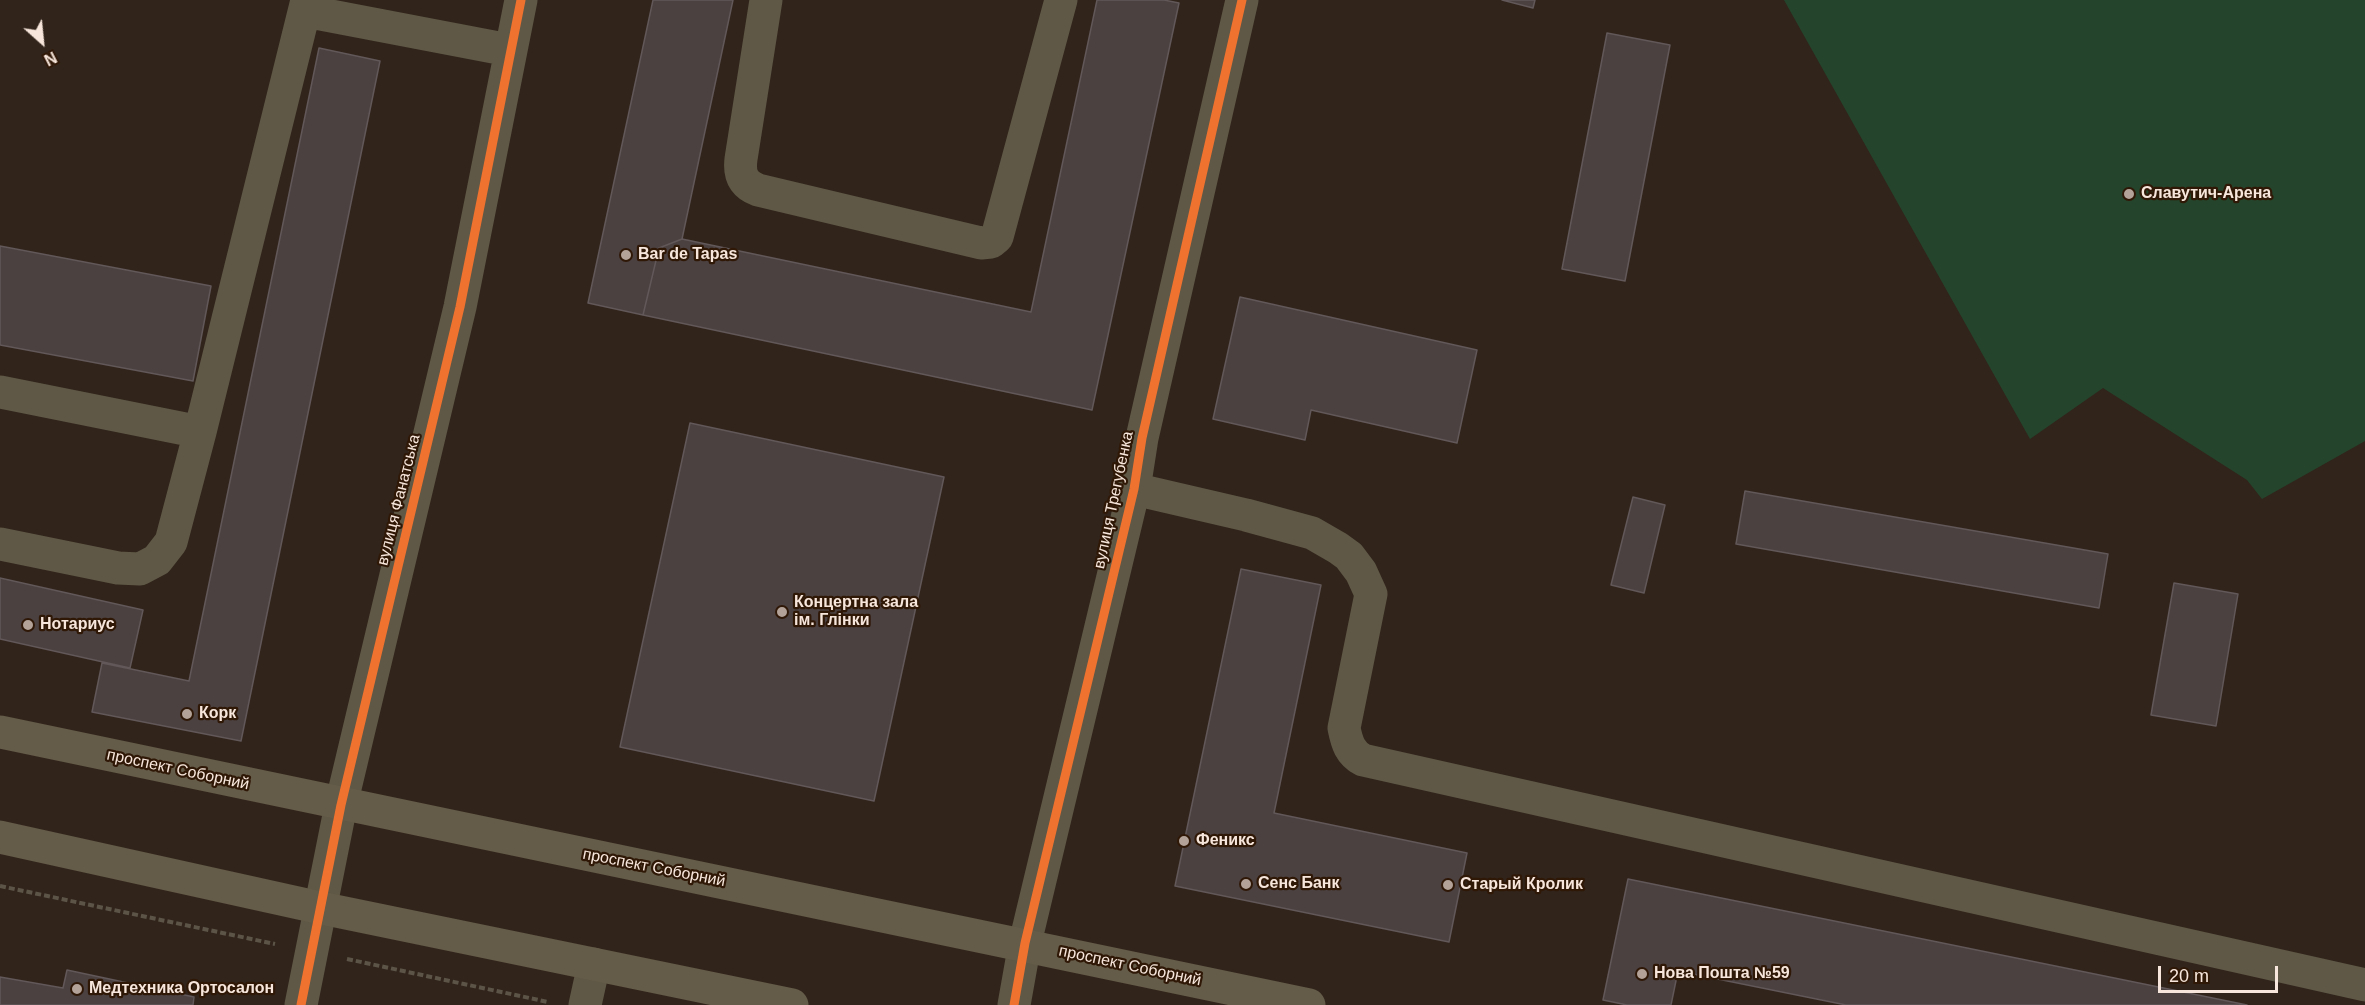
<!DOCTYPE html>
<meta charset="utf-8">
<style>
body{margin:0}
#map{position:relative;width:2365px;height:1005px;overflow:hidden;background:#31241b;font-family:Arial,sans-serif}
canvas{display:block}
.north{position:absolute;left:12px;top:12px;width:60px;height:60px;-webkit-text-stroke:4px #301807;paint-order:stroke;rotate:153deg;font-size:16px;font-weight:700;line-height:24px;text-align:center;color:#f7e6db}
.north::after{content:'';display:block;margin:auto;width:21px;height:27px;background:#f7e6db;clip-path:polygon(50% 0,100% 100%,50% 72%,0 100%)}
.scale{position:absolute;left:2158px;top:966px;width:120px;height:27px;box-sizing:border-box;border:3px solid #f7e6db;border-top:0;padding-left:8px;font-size:18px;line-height:21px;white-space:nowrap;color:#f7e6db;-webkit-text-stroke:4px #301807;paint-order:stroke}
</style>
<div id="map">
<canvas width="2365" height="1005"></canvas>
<div class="north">N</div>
<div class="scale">20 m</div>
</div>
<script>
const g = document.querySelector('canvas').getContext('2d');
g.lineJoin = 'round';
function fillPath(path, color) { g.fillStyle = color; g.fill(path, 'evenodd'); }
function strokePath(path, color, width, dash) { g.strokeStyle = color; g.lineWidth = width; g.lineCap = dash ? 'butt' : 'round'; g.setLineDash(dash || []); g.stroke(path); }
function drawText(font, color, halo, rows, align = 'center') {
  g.font = font + ' Arial,sans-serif'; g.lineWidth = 4.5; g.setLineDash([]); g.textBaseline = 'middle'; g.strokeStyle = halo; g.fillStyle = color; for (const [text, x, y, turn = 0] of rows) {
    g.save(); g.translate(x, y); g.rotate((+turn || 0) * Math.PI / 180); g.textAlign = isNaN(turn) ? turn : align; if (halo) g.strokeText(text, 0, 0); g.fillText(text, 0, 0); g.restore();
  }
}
fillPath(new Path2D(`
 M1784,0h581v441l-103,58 -15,-19 -144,-92 -73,51z`), '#24452b');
const building = new Path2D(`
 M653,0h80l-51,239 -23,9 -16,67 -55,-12z
 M1097,0h67l15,3 -87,407 -449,-95 16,-67 23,-9 349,73z
 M1502,0h33l-2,8z
 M1607,33l63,12 -45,236 -63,-12z
 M319,48l61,13 -139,680 -149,-29 10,-49 87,18z
 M0,246l211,40 -18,95 -193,-36z
 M1240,297l237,53 -20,93 -146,-33 -6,30 -92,-21z
 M690,423l254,54 -70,324 -254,-54z
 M1745,491l363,63 -9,54 -363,-64z
 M1633,497l32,8 -21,88 -33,-8z
 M1241,569l80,16 -47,228 193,40 -18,89 -274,-56z
 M0,578l143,32 -13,58 -130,-29z
 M2174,583l64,11 -22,132 -65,-11z
 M1628,879l619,126h-401l-168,-34 -7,34h-44l-24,-5z
 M67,970l127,27 -1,8h-193v-28l63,11z`);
fillPath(building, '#4b4141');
strokePath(building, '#625859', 1.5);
strokePath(new Path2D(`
 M0,886l275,58
 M347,959l201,43`), '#5c5447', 4, [6, 3]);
strokePath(new Path2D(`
 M766,0l-25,159c-2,16 2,25 17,31l223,53 10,-1 6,-5 64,-237
 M305,11l204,39
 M0,392l200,40
 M1134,489l112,26 66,18 26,15 11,8 12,16 10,22 -27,134c3,15 6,25 19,32l1002,225
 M0,544l118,24 22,1 17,-9 14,-18 29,-110 107,-432
 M301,1005l40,-200 119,-498 61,-307
 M585,1005l9,-41
 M1014,1005l11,-62 109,-454 8,-51 100,-438`), '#5f5846', 33);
strokePath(new Path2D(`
 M0,732c436,93 873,179 1309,273
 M0,837l321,71 471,97`), '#645b48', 33);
strokePath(new Path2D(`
 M301,1005l40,-200 119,-498 61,-307
 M1014,1005l11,-62 109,-454 8,-51 100,-438`), '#ef722f', 9);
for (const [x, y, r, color] of [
 [2129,194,6,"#b2a298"],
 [626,255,6,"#b2a298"],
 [782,612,6,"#b2a298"],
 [28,625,6,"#b2a298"],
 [187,714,6,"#b2a298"],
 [1184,841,6,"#b2a298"],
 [1246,884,6,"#b2a298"],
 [1448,885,6,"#b2a298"],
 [1642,974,6,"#b2a298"],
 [77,989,6,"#b2a298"]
]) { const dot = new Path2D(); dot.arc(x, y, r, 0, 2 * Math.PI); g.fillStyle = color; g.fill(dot); strokePath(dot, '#301807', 2); }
drawText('bold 16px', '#f7e6db', '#301807', [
 ["Славутич-Арена",2141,194],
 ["Bar de Tapas",638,255],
 ["Концертна зала",794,603],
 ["ім. Глінки",794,621],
 ["Нотариус",40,625],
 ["Корк",199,714],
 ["Феникс",1196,841],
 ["Сенс Банк",1258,884],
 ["Старый Кролик",1460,885],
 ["Нова Пошта №59",1654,974],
 ["Медтехника Ортосалон",89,989]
], 'left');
drawText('16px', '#f7e6db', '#301807', [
 ["вулиця Фанатська",399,500,-76],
 ["вулиця Трегубенка",1114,500,-78],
 ["проспект Соборний",178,770,12],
 ["проспект Соборний",654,868,11],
 ["проспект Соборний",1130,966,12]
]);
</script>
